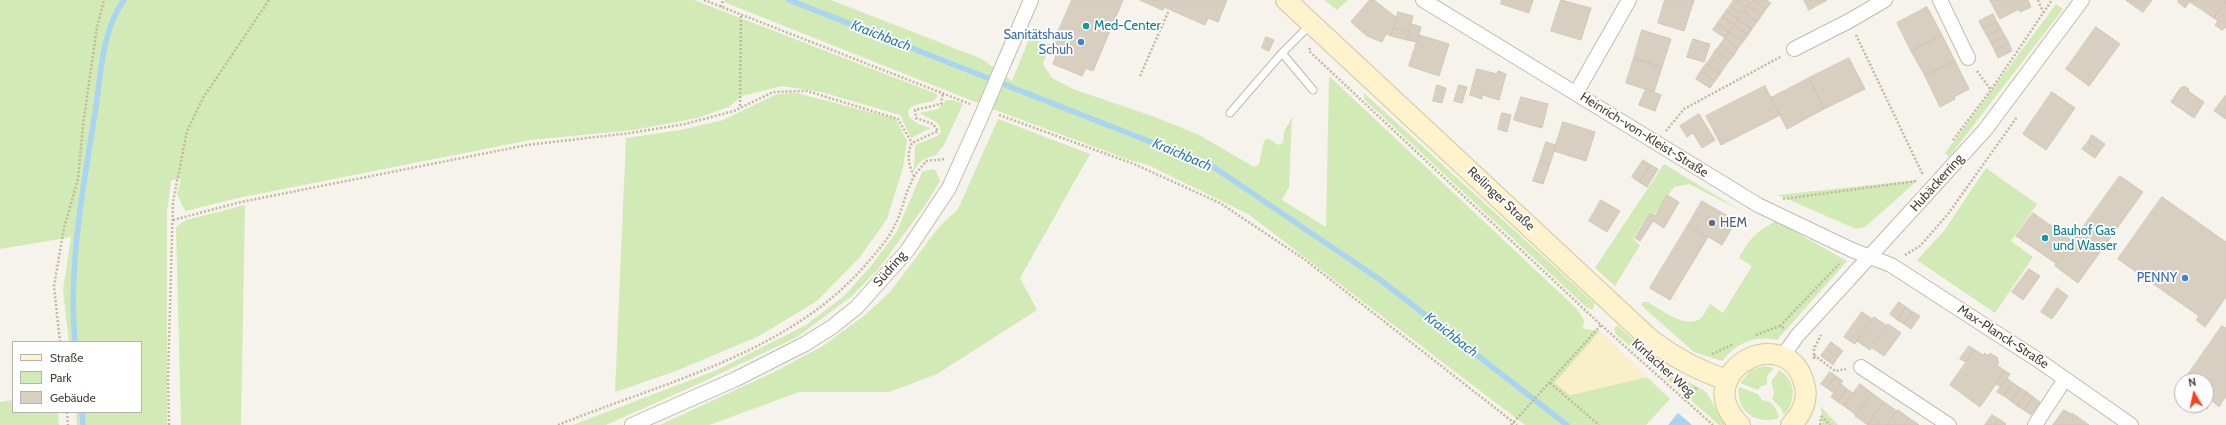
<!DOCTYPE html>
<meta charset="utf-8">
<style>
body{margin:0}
#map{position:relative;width:2226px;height:425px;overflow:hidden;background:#f6f3ec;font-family:Cabin,sans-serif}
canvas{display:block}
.legend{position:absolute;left:12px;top:341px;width:130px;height:72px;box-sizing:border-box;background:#fff;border:1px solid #b7b4b0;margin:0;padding:5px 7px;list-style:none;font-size:12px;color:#4b4439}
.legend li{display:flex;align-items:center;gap:8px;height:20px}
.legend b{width:20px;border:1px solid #b7b4b0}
.north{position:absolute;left:2174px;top:373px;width:40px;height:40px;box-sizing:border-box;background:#fff;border:1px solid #b7b4b0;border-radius:50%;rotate:351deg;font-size:11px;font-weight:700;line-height:16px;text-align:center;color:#4b4439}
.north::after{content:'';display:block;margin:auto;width:14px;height:18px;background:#fc3f1d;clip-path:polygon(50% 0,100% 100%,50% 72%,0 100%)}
</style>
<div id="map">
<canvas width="2226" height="425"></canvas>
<ul class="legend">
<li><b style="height:5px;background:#fff3cd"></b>Straße</li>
<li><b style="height:11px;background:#d2eab5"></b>Park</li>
<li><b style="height:11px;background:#d8cfc1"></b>Gebäude</li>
</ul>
<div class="north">N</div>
</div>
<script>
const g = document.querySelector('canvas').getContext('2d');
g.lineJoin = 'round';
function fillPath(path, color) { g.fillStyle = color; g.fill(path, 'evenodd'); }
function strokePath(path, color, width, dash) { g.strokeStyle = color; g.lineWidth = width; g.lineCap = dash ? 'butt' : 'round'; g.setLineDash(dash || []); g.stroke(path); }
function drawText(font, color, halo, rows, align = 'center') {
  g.font = font + ' Cabin,sans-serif'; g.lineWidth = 3.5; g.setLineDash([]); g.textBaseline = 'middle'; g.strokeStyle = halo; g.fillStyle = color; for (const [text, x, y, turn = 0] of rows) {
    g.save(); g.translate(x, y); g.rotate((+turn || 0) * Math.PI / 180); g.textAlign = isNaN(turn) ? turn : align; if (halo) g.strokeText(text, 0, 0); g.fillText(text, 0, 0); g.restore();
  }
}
fillPath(new Path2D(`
 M0,0h694l212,82 31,12v3c-6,9 -22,3 -29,14l1,6 9,7 13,4 -20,10 -11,-23 -79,-23 -39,-6 -40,10 -13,11 -32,11 -63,12 -104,10 -292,58 -53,13 -8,-17 4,-15 -10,1 -4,32v213h-90l-1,-13h65v-70h-72l-6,-52 8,-53 -71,12z
 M725,0h106l151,59 30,22 17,-42 21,5 -7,20 9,14 21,11 82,28 44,18 55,32 5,-3 5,-23 4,-3 10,7 5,-2 1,-11 8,-15 -3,70 -7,13 44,27 3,-151 248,233 7,11 -1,9 17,2 -45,52 15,12 77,-18 23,22 -24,26h-121l-277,-211 -102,-50 -14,-3 -134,-50 -274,-109z
 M1324,0h24l-11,10z
 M2056,4l7,5 -114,148 -4,-4z
 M797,93l99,26 11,22 -4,27 -16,51 -27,38 -43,44 -58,35 -83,35 -61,21 11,-254 55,-8 42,-10 54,-26z
 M1364,93l230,210 -1,7 -7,-3 -222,-208z
 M946,100h7l10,4 -19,41 -8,10c-11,3 -18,6 -22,17l1,-27 22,-9 4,-4 -3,-9 -19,-10 19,-4z
 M998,119l92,35 -70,124 17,32 -100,64 -48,18h-90l-90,33h-49l112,-52 51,-27 42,-31 25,-23 49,-65 19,-18z
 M1664,164l76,46 -51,-26 -15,3 -20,28 -4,-3 -17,27 7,6 -25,41 -20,-18z
 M1986,168l51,36 -26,37 22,16 -38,56 -78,-53 27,-29z
 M932,169l4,2 4,10 -14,23 -46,63 -28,29 -55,41 -101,48 -90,40h-33l144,-55 89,-45 38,-29 27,-30 26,-35 25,-59z
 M1918,180l-53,47 -9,2 -78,-34z
 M245,205l-4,220h-60l-5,-198 10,-7z
 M1776,221l71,40 -70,79c-23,-5 -40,3 -55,21l-28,-9 -52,-46v-4h6c12,7 38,28 53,16 3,-3 6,-10 9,-14l13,9 29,-47 -13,-8c11,-20 17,-26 37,-37z
 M1617,325l45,41 44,26 20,33h-7l-103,-91 -2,-5z
 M1765,366l9,2 -7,8v9l-6,1 -3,4 -18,-7 11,-13z
 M1779,370c17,10 18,31 5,45l-3,-7 -9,-9 2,-6c-4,-19 -3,-8 5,-23z
 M1739,387l19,7 4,6 8,2 6,7 3,9c-22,7 -44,-6 -40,-31z
 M13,400v12h45l1,13h-59v-23z
 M1821,407l17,18h-16z`), '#d2eab5');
fillPath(new Path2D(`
 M1600,331l47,46 -77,18 -15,-12z`), '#f9efc9');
fillPath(new Path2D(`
 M1678,413l14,12h1h-25z`), '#a9d4f2');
strokePath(new Path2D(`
 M789,0l423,166 167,113 188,146
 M75,342c-7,-76 8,-153 20,-229 6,-37 6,-81 29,-113
 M82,412l1,13`), '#a9d4f2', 5.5);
const building = new Path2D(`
 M1072,0h51l-30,71 -7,-3 -4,8 -29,-12 3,-9 -7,-2z
 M1140,0h87l-9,22 -10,-4 -3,7 -41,-18 -1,3z
 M1370,0h4l23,18 -6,18 -5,-2 -4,8 -15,-6 -16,-14z
 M1502,0h31l-4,13 -28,-9z
 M1561,0l30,8 -10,32 -30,-9z
 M1665,0h29l-10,31 -26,-8z
 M1734,0l13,8 -5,6 -12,-8z
 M1736,0h12l3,2 -4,6z
 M1752,0l14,9 -4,6 -14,-9z
 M1753,0h14l4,3 -5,6z
 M1804,0h23l-18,10z
 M1990,0h38l3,7 -11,5 -1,-3 -19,10z
 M2126,0h26l-9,12z
 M2179,0h12l-6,8 -7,-6z
 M2191,0h35v1l-12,17 -24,-16z
 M2226,1v26l-4,3 -7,-5 3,-4 -4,-3z
 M1730,6l12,8 -4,6 -12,-9z
 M1748,6l14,9 -5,7 -13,-10z
 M1927,7l15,28 -31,16 -14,-28z
 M1726,11l12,9 -4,5 -12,-8z
 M1398,12l15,4 -4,16 -15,-4z
 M1744,12l13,10 -5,7 -14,-9z
 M1993,14l4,8 -14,7 -4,-8z
 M1722,17l12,8 -5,7 -12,-8z
 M1738,20l14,9 -4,6 -14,-10z
 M1997,22l4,7 -14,7 -4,-7z
 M1412,24l9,3 -4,15 -10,-2z
 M1717,24l12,8 -4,6 -12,-8z
 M1734,25l14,10 -5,7 -14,-10z
 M2096,27l24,17 -31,42 -23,-17z
 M1394,28l15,4 -2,8 -16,-4z
 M2001,29l4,7 -14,7 -4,-7z
 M1642,30l29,9 -9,28 -28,-9z
 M1729,32l14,10 -5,6 -13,-10z
 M1419,35l30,9 -10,32 -30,-10z
 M1942,35l13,26 -30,15 -14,-25z
 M2005,36l4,7 -14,8 -4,-8z
 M1266,37l8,3 -5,11 -7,-3z
 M1725,38l13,10 -4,7 -14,-10z
 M1693,39l17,5 -6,18 -17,-5z
 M2009,43l3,8 -14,7 -3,-7z
 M1720,45l14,10 -5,6 -14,-10z
 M1715,51l14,10 -5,7 -13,-10z
 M1634,58l28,9 -8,25 -28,-9z
 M1711,58l13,10 -4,6 -14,-10z
 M1849,58l16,31 -41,20 -15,-31z
 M1955,61l14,28 -15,8 1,2 -15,8 -15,-31z
 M1706,64l14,10 -5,7 -14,-10z
 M1477,69l20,5 1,-3 8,3 -7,26 -17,-5v4l-12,-4z
 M1701,71l14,10 -5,7 -14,-9z
 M1809,78l15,31 -37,20 -16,-31z
 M1437,85l9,3 -4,15 -9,-2z
 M1459,85l8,2 -5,16 -8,-2z
 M1765,86l15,29 -59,30 -15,-29z
 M2184,86l5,3 -1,2 16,11 -10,16 -23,-16 10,-15 2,1z
 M1646,89l15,6 -6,16 -16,-6z
 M2052,92l23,16 -29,42 -23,-16z
 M2226,95v24l-12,-8z
 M1521,97l27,7 -6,24 -28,-8z
 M1502,113l9,2 -4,17 -9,-3z
 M1699,114l16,26 -13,8 -9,-15 -6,4 -7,-11z
 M1563,122l32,10 -9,29 -32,-10z
 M2092,135l13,9 -5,7 -12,-9z
 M1546,142l10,3 -6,19 -10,-3z
 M2088,142l12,9 -5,7 -13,-9z
 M1643,160l8,5 -12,17 -7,-5z
 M1540,161l10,3 -7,20 -10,-3z
 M1651,165l7,4 -11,18 -8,-5z
 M2120,176l23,16 -65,91 -23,-17z
 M1667,195l12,7 -15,26 -11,-7 -13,20 -5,-3 15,-25 5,3z
 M2162,197l64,45v55l-21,30 -9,-7 3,-4 -81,-57z
 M1601,200l19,11 -13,21 -18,-11z
 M1702,201l34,20 -14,24 -34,-20z
 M2033,213l40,28 -16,23 -41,-28z
 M1688,225l20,12 -38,63 -20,-12z
 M2029,269l11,7 -17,24 -11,-8z
 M2057,288l11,8 -16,23 -11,-7z
 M1899,302l7,5 -9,13 -7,-6z
 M1906,307l7,5 -9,12 -7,-4z
 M1862,312l10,7 -17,25 -11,-7z
 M1913,312l7,4 -9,13 -7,-5z
 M1874,317l13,9 -17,24 -13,-9z
 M1888,324l13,9 -17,23 -13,-9z
 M2222,326l4,2v68l-7,11 -8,-7 -4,9 -7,-1 -4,-3h10v-24l-22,-1z
 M1831,342l12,9 -5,6 -12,-8z
 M1969,346l6,4 -9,12 -6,-3z
 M1826,349l12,8 -5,8 -12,-9z
 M1975,350l8,5 2,-2 3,3 2,-3 8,5 -1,2 2,2 -2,3 8,6 -25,36 -30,-22z
 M2005,371l5,3 -9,13 -5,-3z
 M1830,372l6,4 -9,12 -6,-4z
 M1836,376l7,5 -9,12 -7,-5z
 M2007,378l6,5 -9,13 -7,-4z
 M2013,383l7,5 -9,13 -7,-5z
 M1841,384l6,5 -9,13 -7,-5z
 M1860,384l12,9 -16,22 -12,-9z
 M2020,388l7,4 -10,14 -6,-5z
 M1847,389l6,4 -9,13 -6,-4z
 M2027,392l6,5 -9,13 -7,-4z
 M1872,393l12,9 -16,23 -13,-9z
 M2033,397l7,5 -9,13 -7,-5z
 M1884,402l13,9 -10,14h-19z
 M1898,410l11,8 -4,7h-18z
 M2064,410l7,4 1,-1 17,12h-36z
 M1992,415l7,4 -4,6h-10z
 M1909,418l10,7h-14z
 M1999,419l7,5 -1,1h-10z`);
fillPath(building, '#d8cfc1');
strokePath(building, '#d3c7b4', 1);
const lane = new Path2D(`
 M1282,53l31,37
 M1230,113l52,-60 28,-28`);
const street = new Path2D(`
 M1423,0l335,205 94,45 39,15 147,95 93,65
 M1940,0l28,58
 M1794,49l55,-28 36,-21
 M1003,65l28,-65
 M1576,93l53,-93
 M1782,357l15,-21 188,-206 97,-130
 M1861,367l88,58
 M632,425l104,-46 69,-35 27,-17 25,-20 50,-56 42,-63 32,-71
 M2035,425l30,-46`);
const secondary = new Path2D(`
 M1286,0l365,340c24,18 48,31 76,40
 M1740,425c-54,-53 50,-108 65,-38 3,15 -4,28 -14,38`);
strokePath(lane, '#c2bbae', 9);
strokePath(street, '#c2bbae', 16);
strokePath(secondary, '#d6c79b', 22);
strokePath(new Path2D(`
 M704,0l266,104
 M2038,0l5,12
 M721,7l2,-7
 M1856,35l67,140
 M1310,48l-1,3 292,274 112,100
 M1977,71l14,19
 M1140,76l29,-66
 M740,106l1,-92
 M999,115l135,49 86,39 84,56 213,166
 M1666,131l18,-22 98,-53
 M1953,140l38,-50 61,-90
 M914,176c-5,-10 -8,-22 -2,-33l26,-12 -5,-7 -17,-6 -1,-8 26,-6 2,-11
 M1783,199l134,-18
 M173,220l68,-18 286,-57 103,-12 55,-9 49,-13 39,-19 34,-1 91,28 14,24
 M1905,255l15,-9 28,-32 69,-97
 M1780,326l59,-62
 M1756,335l24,-9 4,2
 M60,342l-6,-56 10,-58 14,-49 5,-54 14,-98 7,-27
 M1815,347l6,-12
 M1712,354l22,-10
 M1814,355l21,16 11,-2
 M1814,359v-13
 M1550,383l49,42
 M1685,401l12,-14
 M67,412l1,13
 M1821,416l9,9
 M169,425l-1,-47 5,-176 14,-71 16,-33 66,-98
 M558,425c108,-44 232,-71 310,-163 9,-10 21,-24 27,-37 7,-13 9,-29 16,-42 3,-9 10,-15 15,-22l18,-2
 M1511,425l91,-101
 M1820,425l1,-8`), '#c4b79f', 2.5, [2, 2]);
strokePath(lane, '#fff', 7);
strokePath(street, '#fff', 14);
strokePath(secondary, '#fff3cd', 20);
const streetBridge = new Path2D(`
 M981,117l22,-52`);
strokePath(streetBridge, '#c2bbae', 16, []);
strokePath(streetBridge, '#fff', 14);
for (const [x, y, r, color] of [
 [1086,26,4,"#0f9aa8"],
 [1081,42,4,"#3f7fe0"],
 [1712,223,4,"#5c6f8a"],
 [2045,238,4,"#0f9aa8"],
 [2185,278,4,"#3f7fe0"]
]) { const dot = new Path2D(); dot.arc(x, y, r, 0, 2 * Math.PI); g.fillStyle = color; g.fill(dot); strokePath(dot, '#fff', 1.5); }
drawText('13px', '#0d838f', '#fff', [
 ["Med-Center",1094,26],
 ["Bauhof Gas",2053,231],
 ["und Wasser",2053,246]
], 'left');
drawText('13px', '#366cbe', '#fff', [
 ["Sanitätshaus",1073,35],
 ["Schuh",1073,50],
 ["PENNY",2177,278]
], 'right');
drawText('13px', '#4b4439', '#fff', [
 ["Heinrich-von-Kleist-Straße",1644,135,32],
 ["Hubäckerring",1937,183,-48],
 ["Reilinger Straße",1501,199,43],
 ["Südring",890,269,-49],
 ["Max-Planck-Straße",2003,337,33],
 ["Kirrlacher Weg",1663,368,42]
]);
drawText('13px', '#4e5e75', '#fff', [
 ["HEM",1720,223]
], 'left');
drawText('italic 14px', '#2e7ab2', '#fff', [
 ["Kraichbach",881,36,21],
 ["Kraichbach",1182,155,23],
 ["Kraichbach",1451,335,38]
]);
</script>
